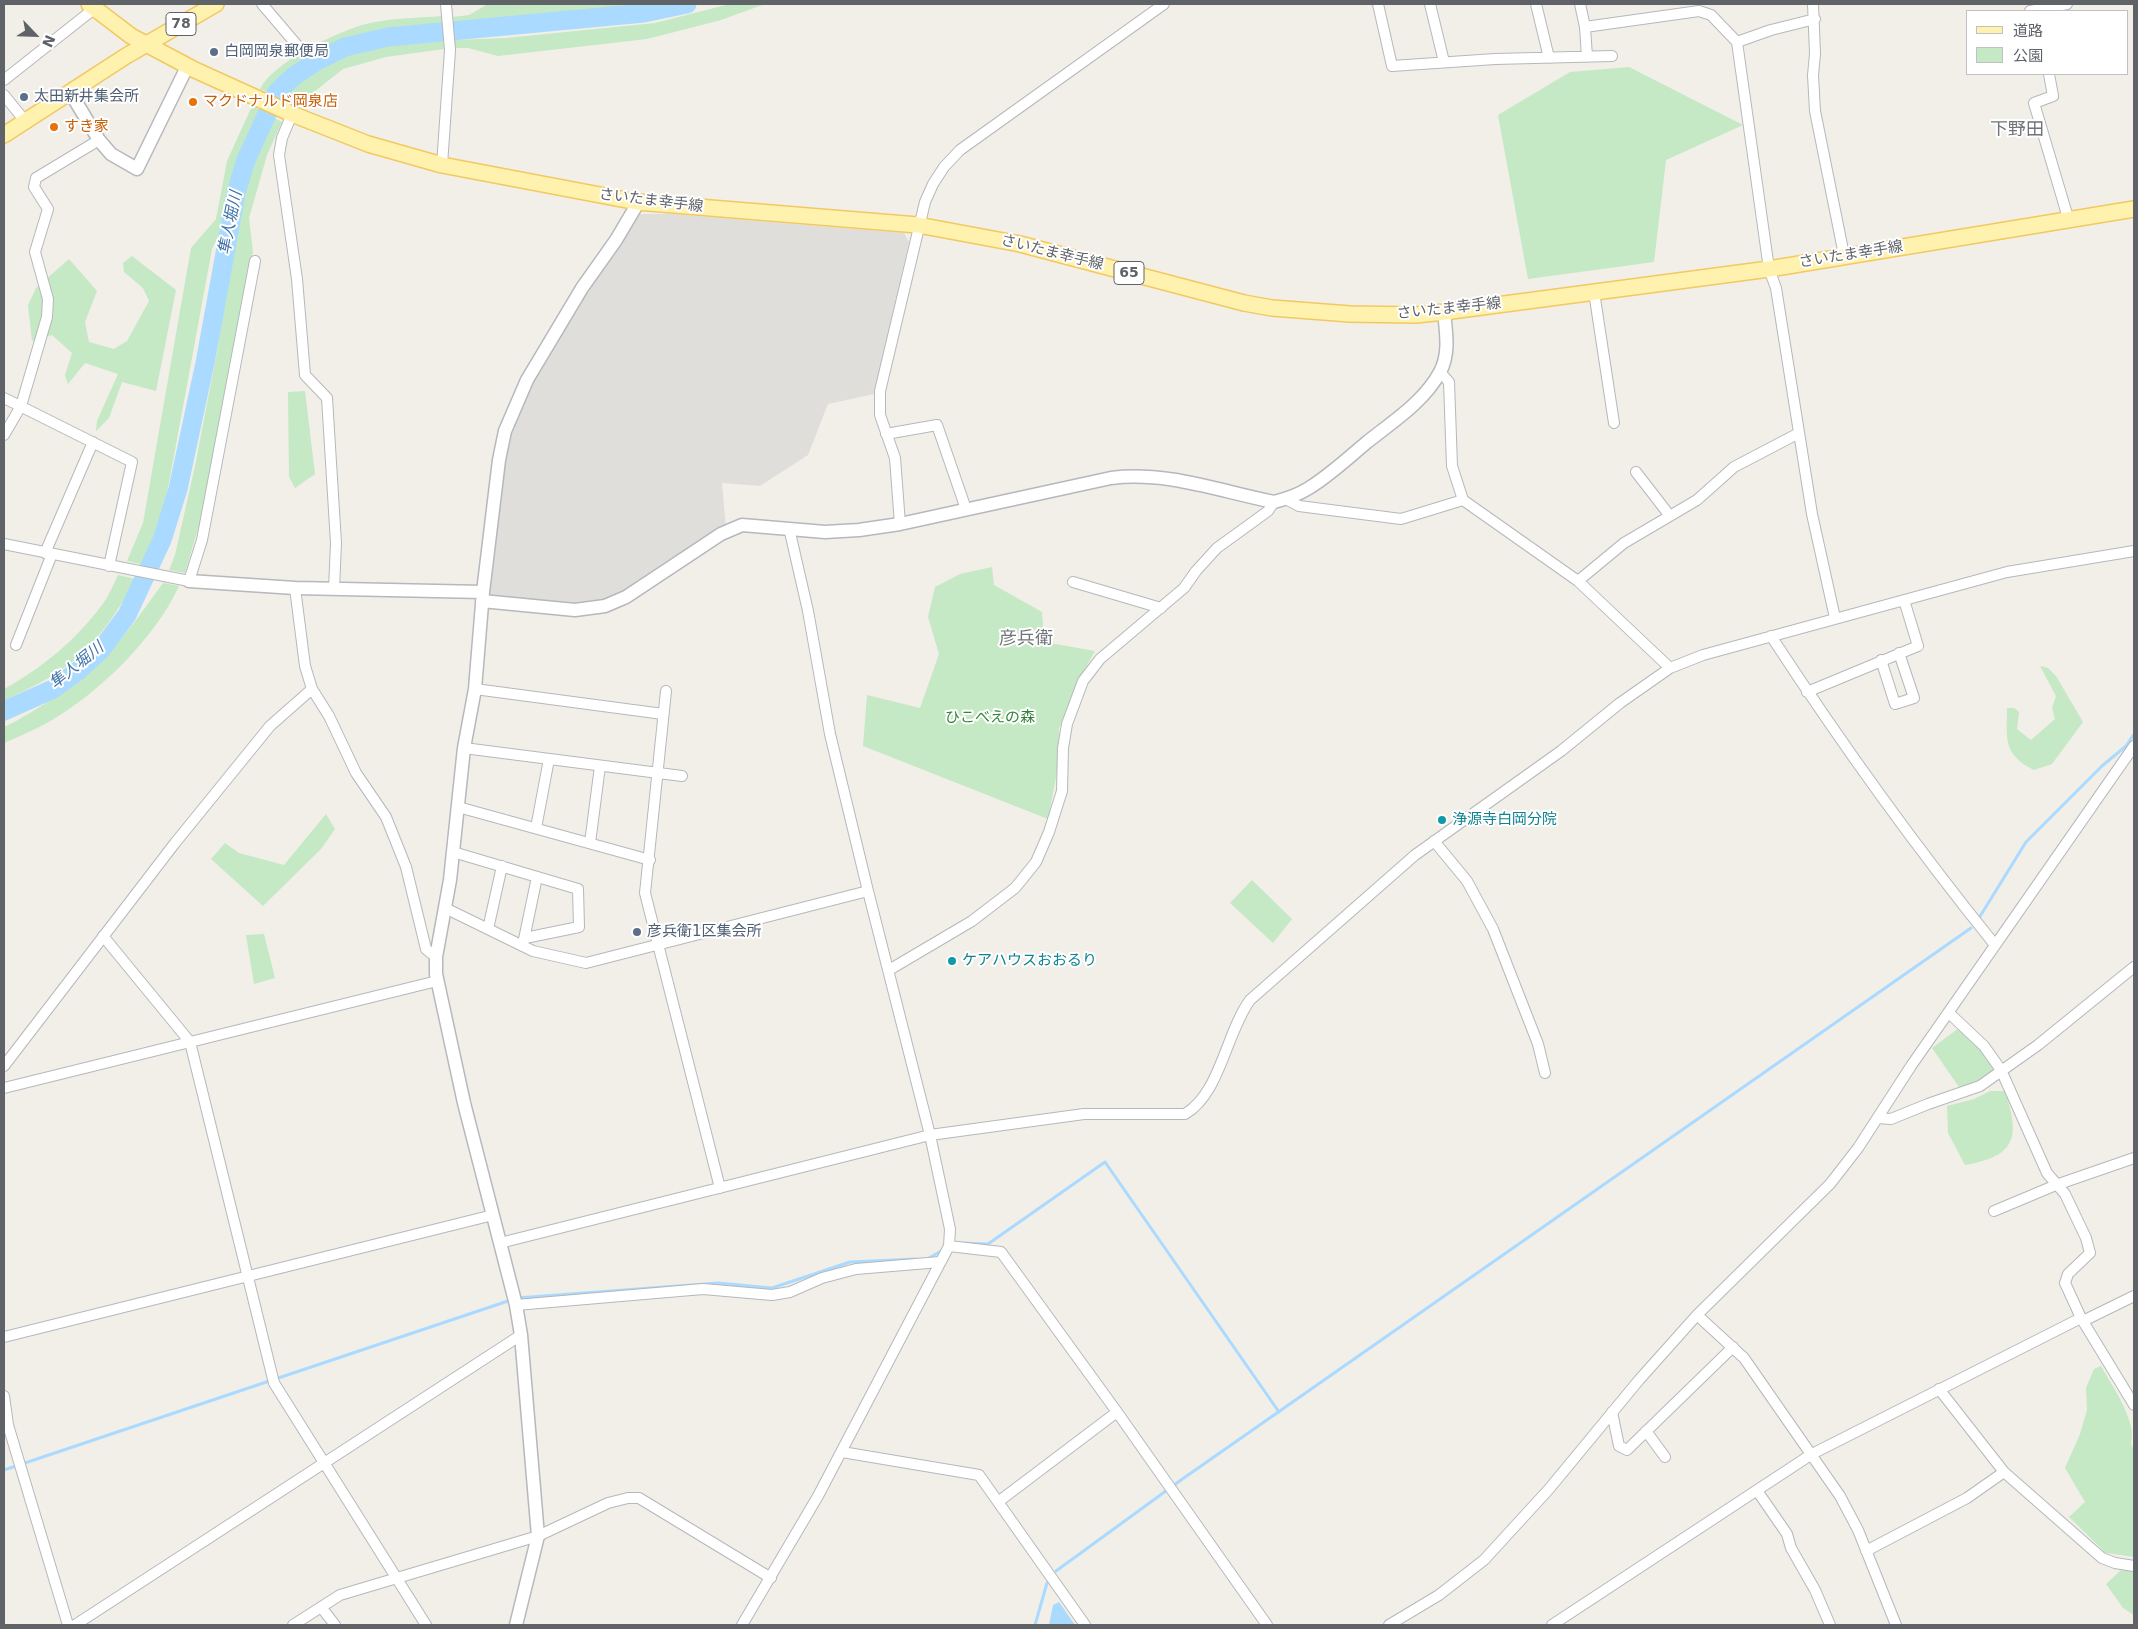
<!DOCTYPE html>
<meta charset="utf-8">
<style>
body{margin:0}
#map{position:relative;width:2138px;height:1629px;overflow:hidden;background:#f1efe8;font-family:"DejaVu Sans","Noto Sans JP",sans-serif}
canvas{display:block}
.frame{position:absolute;inset:0;border:5px solid #5f6368;pointer-events:none}
.legend{position:absolute;left:1966px;top:10px;width:162px;height:65px;box-sizing:border-box;background:#fff;border:1px solid #bfc1c3;margin:0;padding:6px 9px;list-style:none;font-size:15px;color:#5f6368}
.legend li{display:flex;align-items:center;gap:10px;height:25px}
.legend b{width:25px;border:1px solid #bfc1c3}
.north{position:absolute;left:10px;top:10px;width:50px;height:50px;-webkit-text-stroke:4px #fff;paint-order:stroke;rotate:114deg;font-size:14px;font-weight:700;line-height:20px;text-align:center;color:#5f6368}
.north::after{content:'';display:block;margin:auto;width:18px;height:22px;background:#5f6368;clip-path:polygon(50% 0,100% 100%,50% 72%,0 100%)}
</style>
<div id="map">
<canvas width="2138" height="1629"></canvas>
<div class="frame"></div>
<ul class="legend">
<li><b style="height:6px;background:#fff2af"></b>道路</li>
<li><b style="height:14px;background:#c5e8c5"></b>公園</li>
</ul>
<div class="north">N</div>
</div>
<script>
const g = document.querySelector('canvas').getContext('2d');
g.lineJoin = 'round';
function fillPath(path, color) { g.fillStyle = color; g.fill(path, 'evenodd'); }
function strokePath(path, color, width, dash) { g.strokeStyle = color; g.lineWidth = width; g.lineCap = dash ? 'butt' : 'round'; g.setLineDash(dash || []); g.stroke(path); }
function drawText(font, color, halo, rows, align = 'center') {
  g.font = font + ' "DejaVu Sans","Noto Sans JP",sans-serif'; g.lineWidth = 4; g.setLineDash([]); g.textBaseline = 'middle'; g.strokeStyle = halo; g.fillStyle = color; for (const [text, x, y, turn = 0] of rows) {
    g.save(); g.translate(x, y); g.rotate((+turn || 0) * Math.PI / 180); g.textAlign = isNaN(turn) ? turn : align; if (halo) g.strokeText(text, 0, 0); g.fillText(text, 0, 0); g.restore();
  }
}
fillPath(new Path2D(`
 M637,214h35l232,19 5,9 -35,152 -46,10 -20,51 -48,31 -38,-3 4,44 -103,67 -20,8 -27,4 -84,-9 -4,-3 15,-129 16,-58 24,-45z`), '#e0deda');
fillPath(new Path2D(`
 M488,4h155l-189,21 -1,-8 16,-2z
 M730,4h35l-44,16 -74,19 -149,17 -30,-8h-13l-1,-8 52,-2 149,-15z
 M442,16l2,10c-54,6 -99,11 -146,42 -11,7 -20,14 -28,25l-10,-4c14,-27 73,-55 102,-64 25,-7 54,-7 80,-9z
 M406,40l24,2 13,-2 1,9 -58,8 -43,12 -47,37 -15,-8c11,-18 47,-40 67,-47 19,-6 39,-8 58,-11z
 M1629,67l114,58 -77,35 -12,102 -126,17 -30,-164 72,-43z
 M252,106l10,5 -21,41 -14,44 -2,26 -13,27 -50,272 -18,44 -17,-4 16,-38 48,-275 25,-29 11,-58z
 M273,117l9,5 -15,33 -18,63 4,34 -44,239 -24,82 -16,-3 6,-15 20,-89 22,-114 22,-145 12,-38z
 M132,256l44,34 -20,101 -34,-9 -13,36 -13,13 1,-10 21,-47 -33,-11 -17,21 -3,-9 7,-22 -20,-18 -20,6 -4,-36 8,-17 33,-29 28,32 -12,31 4,20 25,7 13,-8 22,-40 -6,-13 -19,-16 -1,-9z
 M305,391l10,83 -20,14 -6,-11 -1,-85z
 M992,567l2,18 48,27 2,30 51,9 -14,25 -22,52 -1,39 -10,52 -185,-73 4,-51 53,13 19,-54 -11,-37 7,-30 25,-13z
 M118,575l18,4c-19,34 -42,69 -75,91 -17,12 -38,21 -57,31v-12c37,-20 72,-49 98,-84 7,-9 11,-20 16,-30z
 M163,583l16,3c-24,52 -78,105 -127,134 -15,9 -32,16 -48,23v-16c29,-13 78,-48 101,-71 22,-22 40,-48 58,-73z
 M2040,666l8,2 8,8 27,46 -31,42 -18,6c-32,-16 -27,-32 -27,-62h7l5,4 -2,17 14,11 24,-21 -3,-11 4,-12z
 M326,814l9,15 -14,20 -58,57 -52,-47 14,-16 14,10 45,12z
 M1252,880l40,39 -19,24 -43,-40z
 M264,934l11,44 -21,6 -8,-49z
 M1959,1028l20,18 16,21 -1,5 -15,12 -18,6 -29,-42z
 M1990,1091h15c15,46 12,65 -40,74l-17,-32 -1,-27 27,-7z
 M2101,1366c10,18 37,57 30,77l3,9v105l-28,-4 -37,-36 16,-15 -20,-34 15,-34 7,-24 -1,-22 8,-19z
 M2121,1570l13,1v44l-11,-7 -17,-24z`), '#c5e8c5');
fillPath(new Path2D(`
 M1059,1602l16,23h-26l4,-20z`), '#aadaff');
strokePath(new Path2D(`
 M1979,918l47,-76 76,-76 24,-20 8,-12
 M962,1243l26,1 117,-82 174,250
 M929,1258l14,-8
 M517,1298l201,-15 54,5 78,-26 66,-3
 M4,1470l507,-170
 M1056,1571l125,-91 790,-552
 M1035,1625l12,-42`), '#aadaff', 3);
strokePath(new Path2D(`
 M4,711l49,-22 26,-19 21,-19 27,-36 35,-75 16,-51 27,-126 31,-170 10,-33 31,-68 17,-16 23,-15 28,-14 43,-10 256,-24 43,-9`), '#aadaff', 19);
const minor = new Path2D(`
 M262,4l40,47
 M1378,4l14,62 103,-7 117,-3
 M1430,4l14,58
 M1536,4l13,54
 M1580,4l5,23 114,-16 12,4 26,27 32,227 7,19 36,226 23,104
 M1813,4l2,50 -2,21 2,36 29,144
 M2030,11l37,-7
 M1585,27l2,30
 M1737,42l34,-12 44,-11
 M2049,74l4,22 -19,7 35,118
 M4,80l91,-72
 M4,95l21,26
 M292,114l-10,24 -3,17 18,124 8,96 22,23 9,145 -2,46
 M442,165l8,-115 -4,-46
 M1594,292l20,131
 M1440,372l9,10 3,84 11,34 115,81 92,87
 M4,398l128,64 -23,104
 M886,434l51,-9 29,84
 M4,435l17,-29 26,-89 1,-18 -13,-47 13,-43 -14,-22 2,-9 63,-38
 M1636,472l34,44
 M1286,499l13,7 102,13 62,-19
 M900,524l-5,-66 -15,-43v-24l45,-189 8,-18 11,-17 16,-17 204,-146
 M4,544l185,37 13,-41 53,-279
 M45,553l48,-111
 M1578,581l46,-38 73,-43 37,-33 65,-34
 M1073,582l88,26
 M295,588l10,78 7,23 17,27 27,57 30,44 20,50 20,82 10,8
 M1771,636c70,107 144,210 224,309
 M16,645l36,-91
 M1881,660l14,44 19,-6 -15,-45
 M475,689l188,25
 M666,691l-21,202 75,295
 M1807,692l111,-46 -14,-46
 M464,748l218,28
 M458,807l192,53
 M536,828l13,-69
 M1434,841l33,40 26,48 45,115 7,29
 M590,843l10,-77
 M453,852l125,37 1,38 -54,11
 M445,908l88,43 53,12 282,-72
 M488,929l14,-63
 M103,936l87,106 84,341 152,242
 M523,944l14,-67
 M889,970l83,-49 43,-33 21,-26 13,-30 13,-41 1,-43 4,-24 16,-43 17,-22 84,-71 12,-17 21,-23 51,-37 6,-9
 M1949,1013l35,33 17,24 46,103 18,21 21,44 4,15 -22,21 -3,9 16,35 53,87
 M4,1066l171,-223 95,-117 42,-37
 M4,1088l433,-107
 M1878,1118l13,1 37,-15 52,-18 58,-41 96,-78
 M1994,1211l62,-26 78,-27
 M500,1243l430,-108 154,-21h101c35,-20 41,-81 65,-114l165,-145 146,-104 59,-48 50,-35 33,-13 304,-83 127,-21
 M949,1246l52,6 116,160 150,213
 M516,1305l187,-16 69,6 18,-3 32,-14 34,-9 84,-7
 M1697,1315l47,43 96,138 18,34 38,95
 M2083,1321l51,-25
 M4,1337l489,-122
 M1939,1389l65,83 98,86 13,5 19,3
 M4,1396l4,29 60,200
 M1612,1412l7,34 8,4 106,-103
 M1646,1431l19,26
 M842,1452l137,23 106,150
 M1758,1492l29,42 4,14 24,42 15,35
 M998,1502l119,-90
 M1866,1551l101,-53 37,-26
 M321,1607l14,18
 M75,1625l446,-290
 M293,1625l47,-30 198,-59 70,-33 20,-5h11l132,80
 M742,1625l76,-129 131,-250 1,-17 -20,-94 -62,-244 -38,-157 -22,-123 -19,-83
 M1389,1625l50,-30 45,-35 65,-71 90,-109 58,-65 133,-131 28,-36 53,-82 223,-320
 M1552,1625l260,-171 269,-136`);
const tertiary = new Path2D(`
 M70,92l29,48 12,14 26,15 50,-102
 M189,581l106,7 188,4
 M482,601l93,9 30,-4 21,-9 95,-63 21,-9 83,7 34,-2 41,-6 211,-46c56,-7 108,13 163,24 12,-3 24,-7 35,-14 21,-13 39,-30 57,-45 26,-21 58,-41 74,-71 10,-18 6,-40 4,-60
 M516,1625l22,-89 -17,-201 -5,-30 -52,-202 -28,-129v-17l14,-77 14,-132 11,-59 8,-97 16,-132 6,-29 22,-51 55,-92 34,-48 19,-32 2,-6`);
const primary = new Path2D(`
 M89,4l42,32 64,34 97,44 76,30 74,21 195,37 281,23 102,19 224,59 28,5 78,6 66,1 28,-3 325,-43 365,-60
 M4,135l122,-79 90,-52`);
strokePath(minor, '#b5b8bc', 12);
strokePath(tertiary, '#b5b8bc', 15);
strokePath(primary, '#f2c960', 18);
strokePath(minor, '#fff', 10);
strokePath(tertiary, '#fff', 12);
strokePath(primary, '#fff2af', 15);
for (const [x, y, r, color] of [
 [214,52,5,"#5c6f8a"],
 [24,97,5,"#5c6f8a"],
 [193,102,5,"#e8710a"],
 [54,127,5,"#e8710a"],
 [1442,820,5,"#0f9aa8"],
 [637,932,5,"#5c6f8a"],
 [952,961,5,"#0f9aa8"]
]) { const dot = new Path2D(); dot.arc(x, y, r, 0, 2 * Math.PI); g.fillStyle = color; g.fill(dot); strokePath(dot, '#fff', 2); }
for (const [x, y, w] of [
 [181,24,30],
 [1129,273,30]
]) { const box = new Path2D(); box.roundRect(x - w / 2, y - 11.5, w, 23, 4); g.fillStyle = '#fff'; g.fill(box); strokePath(box, '#5f6368', 1); }
drawText('bold 14px', '#5f6368', null, [
 ["78",181,24],
 ["65",1129,273]
]);
drawText('15px', '#4e5e75', '#fff', [
 ["白岡岡泉郵便局",224,52],
 ["太田新井集会所",34,97],
 ["彦兵衛1区集会所",647,932]
], 'left');
drawText('15px', '#c56008', '#fff', [
 ["マクドナルド岡泉店",203,102],
 ["すき家",64,127]
], 'left');
drawText('15px', '#5f6368', '#fff', [
 ["さいたま幸手線",651,201,7],
 ["さいたま幸手線",1052,253,14],
 ["さいたま幸手線",1851,255,-9],
 ["さいたま幸手線",1449,309,-6]
]);
drawText('15px', '#348238', '#fff', [
 ["ひこべえの森",990,718]
]);
drawText('15px', '#0d838f', '#fff', [
 ["浄源寺白岡分院",1452,820],
 ["ケアハウスおおるり",962,961]
], 'left');
drawText('italic 16px', '#4174aa', '#fff', [
 ["隼人堀川",231,223,-79],
 ["隼人堀川",77,666,-39]
]);
drawText('18px', '#70757a', '#fff', [
 ["下野田",2017,130],
 ["彦兵衛",1026,639]
]);
</script>
